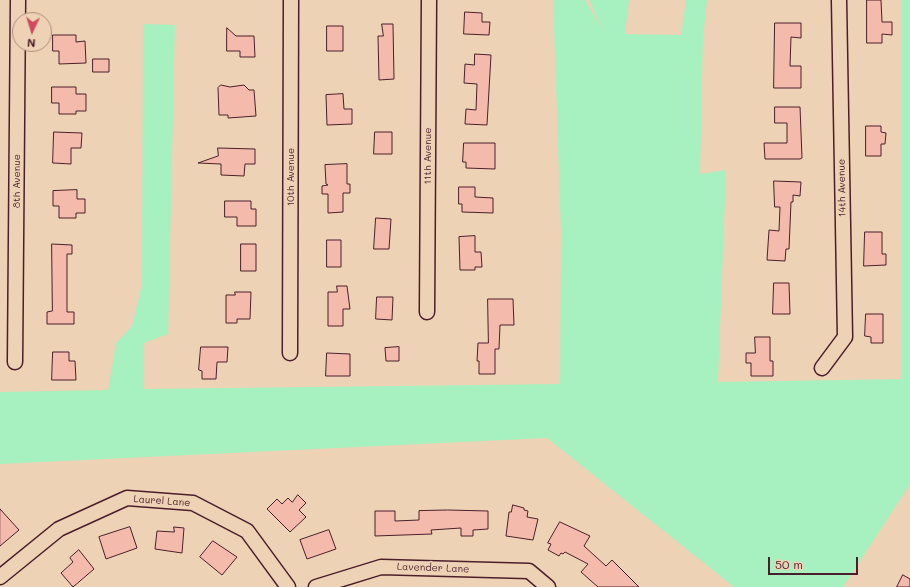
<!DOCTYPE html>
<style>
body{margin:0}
#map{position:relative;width:910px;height:587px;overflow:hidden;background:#eed2b5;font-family:Mali,sans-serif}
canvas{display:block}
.north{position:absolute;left:12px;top:12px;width:40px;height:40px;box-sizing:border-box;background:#eed2b5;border:1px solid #ac8a7e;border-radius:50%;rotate:184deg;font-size:11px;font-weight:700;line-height:16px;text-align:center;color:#4a1f2b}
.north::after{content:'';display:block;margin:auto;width:14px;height:18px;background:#d1495b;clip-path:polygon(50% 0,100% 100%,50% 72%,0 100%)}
.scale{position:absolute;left:768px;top:557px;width:90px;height:18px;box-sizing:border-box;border:2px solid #4a1f2b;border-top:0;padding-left:5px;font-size:12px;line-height:14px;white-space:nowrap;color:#4a1f2b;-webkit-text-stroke:3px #eed2b5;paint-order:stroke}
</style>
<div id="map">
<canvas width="910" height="587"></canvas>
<div class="north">N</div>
<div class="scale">50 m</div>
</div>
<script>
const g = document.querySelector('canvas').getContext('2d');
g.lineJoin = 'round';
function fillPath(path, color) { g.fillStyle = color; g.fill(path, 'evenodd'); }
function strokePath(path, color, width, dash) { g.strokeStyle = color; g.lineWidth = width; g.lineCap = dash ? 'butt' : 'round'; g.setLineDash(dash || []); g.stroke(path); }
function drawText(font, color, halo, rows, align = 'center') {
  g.font = font + ' Mali,sans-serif'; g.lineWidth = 3; g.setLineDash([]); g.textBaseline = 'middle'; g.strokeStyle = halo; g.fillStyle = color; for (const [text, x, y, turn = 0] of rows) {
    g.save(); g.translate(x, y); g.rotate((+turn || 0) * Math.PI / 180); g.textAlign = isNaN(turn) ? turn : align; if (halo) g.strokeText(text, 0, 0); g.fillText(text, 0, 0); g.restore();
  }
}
fillPath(new Path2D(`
 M553,0h32l18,31 -14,-31h40l-4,34 56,1 5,-35h21l-4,37 -3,137 26,-4 -8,212 184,-3v-379h8v484l-67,103h-109l-187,-149 -547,26v-72l108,-2 8,-47 16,-17 10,-42 1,-260 32,1 -7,309 -24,9v46l416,-5 1,-151z`), '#a7f0bf');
const building = new Path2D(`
 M867,0h14l1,22h10v13l-10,-1v9h-15z
 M465,12l17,1v9h8l-1,13 -25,-1z
 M775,23h26v15l-10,-1 -1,29h11v22h-27z
 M382,24h11l1,55 -15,1 -1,-44h5z
 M327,26h16v25h-16z
 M227,28l9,8h18l1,21h-15v-6h-13z
 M53,35h23v7l9,-1 1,22 -27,1v-13h-6z
 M475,54l16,1 -4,70 -22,-1 1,-15 10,1 1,-26 -13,-1 1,-19 9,1z
 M93,59h16v13h-16z
 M221,85l9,2 14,-2 5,5h5l2,26 -28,2v-3h-9l-1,-27z
 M52,87h24v7h10v17h-10v3h-17v-11h-7z
 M343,94l1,15h8v15l-25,1 -1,-30z
 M775,107h25l2,51 -2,1h-35l-1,-16h23v-20h-12z
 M866,126h15v6l5,1 -1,11h-4v12h-15z
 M54,132l28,1 -1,15h-10v16l-18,-1z
 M375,132h17v22h-18z
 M464,143h31v26l-29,-1v-6h-3z
 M218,148l37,1v15h-10l-1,12 -23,-1v-11l-23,-1 20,-7z
 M347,164v20h3v9h-7v19l-15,1v-19h-6v-8l6,-1 -2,-1 -1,-19z
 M774,181l27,1 -1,14 -7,-1v7h-2l-2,47h-3l-1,12 -18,-1 2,-30 10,1 1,-24h-5z
 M459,187h16v10l18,1v15l-31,-1v-8h-3z
 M77,190v9h8v14h-9v5h-17v-12h-6v-15z
 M225,201h26v8h5v17h-19v-9h-12z
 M376,218l15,1 -2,30h-15z
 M865,232h17v22h4v11l-22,1z
 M475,236v16h6l1,15h-7v3h-15l-1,-33z
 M327,240h14v27h-14z
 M52,244l20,1v9h-5v58h7v12h-27v-12l5,-1z
 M241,244h15v27h-15z
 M774,283h15l1,31h-17z
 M337,286h10l3,23h-7v17h-15v-34h9z
 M235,292h16l-1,27h-13v4h-11v-28h9z
 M377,297h16l-1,23 -16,-1z
 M488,299h25l1,26h-14l-1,24h-4v25h-16v-13h-2l1,-18h10z
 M866,314h17v29h-12v-6l-6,-1z
 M755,337h15v24h3v15h-22v-13h-5v-10h9z
 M201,347h27l-1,15h-10l-1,17h-14v-8l-3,-1z
 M399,347v14h-13l-1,-13z
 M53,352h16v9h6l1,19h-24z
 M327,353l23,1v22h-24z
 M298,495l8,8 -7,7 7,7 -16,15 -23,-23 10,-10 5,5 6,-6 4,4z
 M513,505l11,3v2l4,1 -1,6 11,2 -5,21 -27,-4 3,-24h2z
 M0,509l19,21 -19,16z
 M448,510l40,1v18l-15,1v6h-12v-8l-30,2 1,4 -57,2v-25h20v10l24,-1v-9z
 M560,522l30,14 -6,10 22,20 6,-6 27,27h-41l-17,-15 7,-8 -23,-12 -2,2 -2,-1 -2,3 -11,-6 3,-6 -3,-1z
 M130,527l7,21 -31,11 -7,-22z
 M174,527l10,1 -2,25 -27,-4 2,-18 17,1z
 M329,530l7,19 -29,10 -7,-19z
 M213,541l24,16 -15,18 -22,-18z
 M79,550l15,19 -21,18 -12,-14 12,-11 -3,-4z
 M903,575l7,4v8h-13z`);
fillPath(building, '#f4bbac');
strokePath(building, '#4a1f2b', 1);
const minor = new Path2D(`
 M427,312l2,-312
 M290,353l1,-353
 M15,362l3,-362
 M822,368l23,-31 -6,-337
 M0,577l59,-48 68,-31 66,5 54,28 41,56
 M316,587l65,-20 148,4 19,16`);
strokePath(minor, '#4a1f2b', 17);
strokePath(minor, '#eed2b5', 14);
drawText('10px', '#4a1f2b', '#eed2b5', [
 ["11th Avenue",428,156,-90],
 ["10th Avenue",291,177,-90],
 ["8th Avenue",17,181,-90],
 ["14th Avenue",842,188,-91],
 ["Laurel Lane",162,501,4],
 ["Lavender Lane",433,568,2]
]);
</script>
